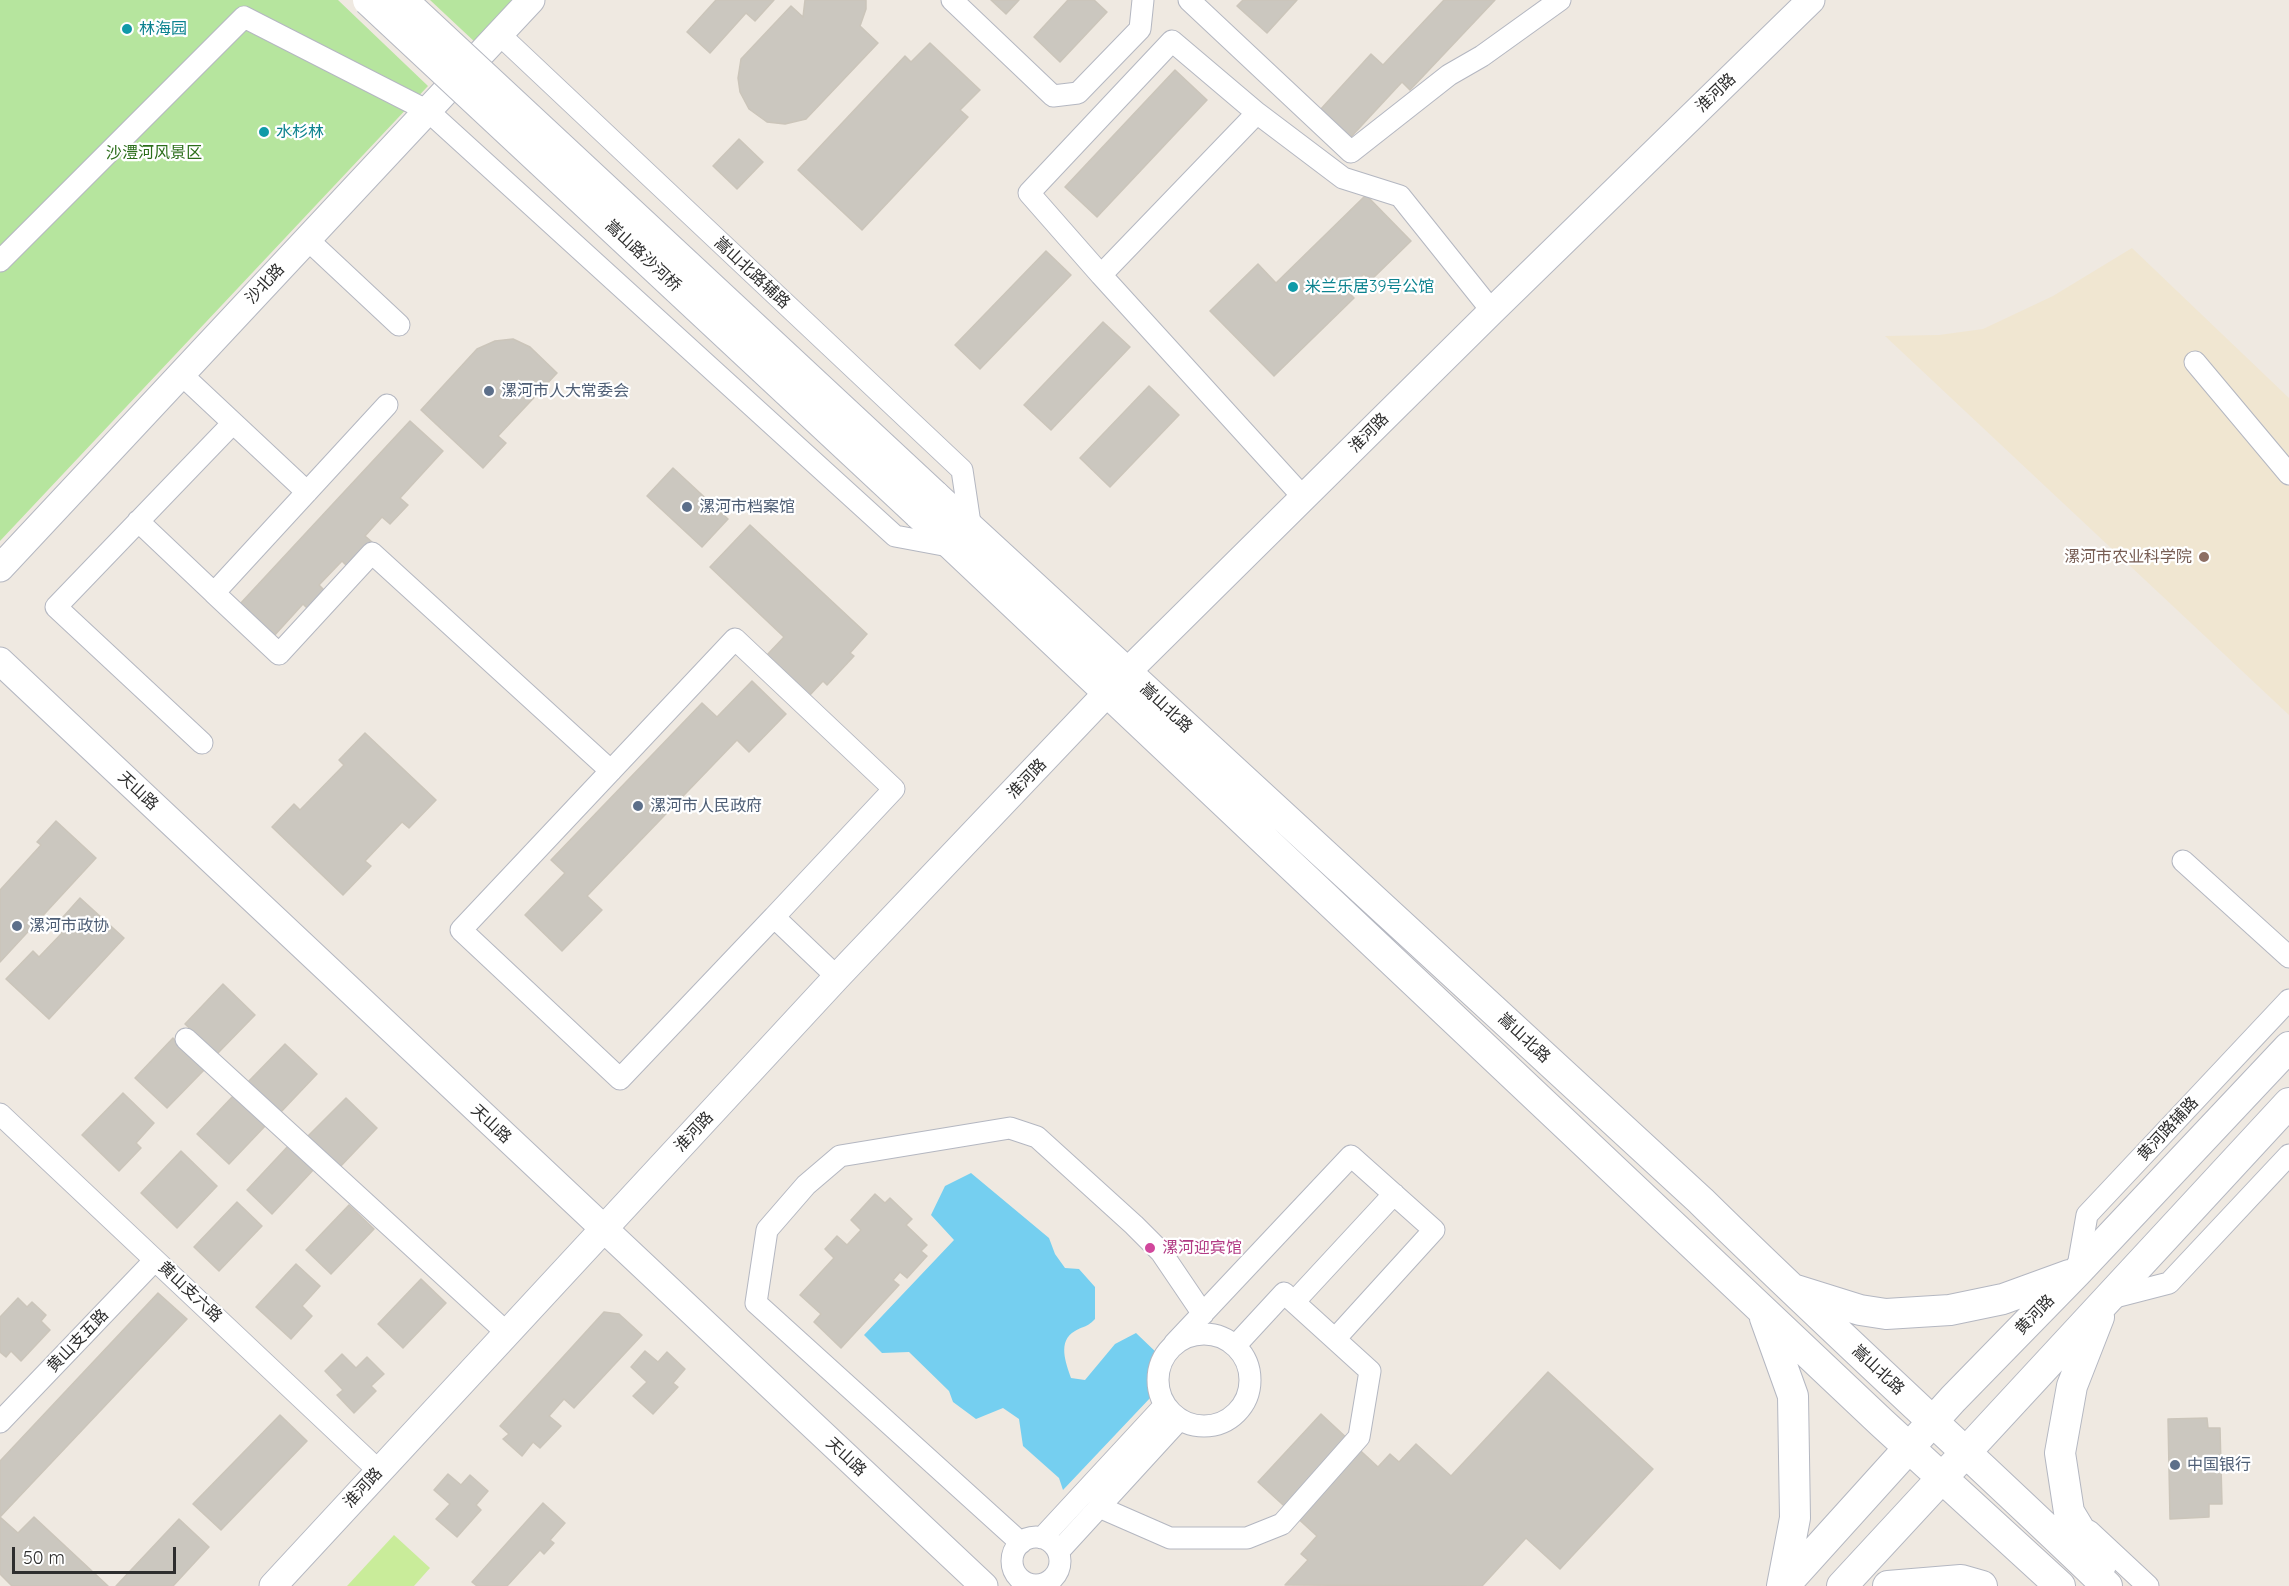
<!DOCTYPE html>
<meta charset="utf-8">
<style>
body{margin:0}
#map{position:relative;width:2289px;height:1586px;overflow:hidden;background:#efe9e1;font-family:Quicksand,sans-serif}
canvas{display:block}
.scale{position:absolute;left:12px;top:1547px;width:164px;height:27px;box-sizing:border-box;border:3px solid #2e2e2e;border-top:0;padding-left:8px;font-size:18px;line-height:21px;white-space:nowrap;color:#2e2e2e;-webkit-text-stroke:4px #fff;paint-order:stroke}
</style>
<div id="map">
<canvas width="2289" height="1586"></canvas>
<div class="scale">50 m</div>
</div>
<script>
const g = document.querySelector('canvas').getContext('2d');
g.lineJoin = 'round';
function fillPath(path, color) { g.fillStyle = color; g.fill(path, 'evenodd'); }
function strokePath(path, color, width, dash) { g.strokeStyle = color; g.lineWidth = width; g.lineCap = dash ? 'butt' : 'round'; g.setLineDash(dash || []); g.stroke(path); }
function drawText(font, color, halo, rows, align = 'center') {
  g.font = font + ' Quicksand,"Noto Sans SC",sans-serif'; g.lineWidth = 4.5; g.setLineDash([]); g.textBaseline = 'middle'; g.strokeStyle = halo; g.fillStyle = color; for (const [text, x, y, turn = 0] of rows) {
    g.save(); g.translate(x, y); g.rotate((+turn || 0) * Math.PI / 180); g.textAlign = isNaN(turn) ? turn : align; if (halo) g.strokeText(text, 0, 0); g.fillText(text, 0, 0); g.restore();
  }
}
fillPath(new Path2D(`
 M2132,248l157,150v317l-404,-379 54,-1 44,-6 70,-33z`), '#f0e6d1');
fillPath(new Path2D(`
 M0,0h338l90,86 -428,455z
 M430,0h87l-40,44z`), '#b6e59e');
fillPath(new Path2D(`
 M394,1535l36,33 -16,18h-67z`), '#c9ec9a');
fillPath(new Path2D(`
 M971,1173l78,65 6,16 10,14 14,1 16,18v32c-10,10 -10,6 -20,12 -18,10 -9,32 -4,47l14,2 30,-36 21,-11 23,22 -9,22 1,20 -88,93 -4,-12 -36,-32 -4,-27 -16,-11 -27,11 -23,-17 -4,-11 -40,-39 -27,1 -18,-18 90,-95 -23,-25 14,-29z`), '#75cff0');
const building = new Path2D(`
 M716,0h58l-19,21 -9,-8 -36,40 -23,-21z
 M805,0h61v9l-6,17 18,17 -72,76 -21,5 -18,-2 -18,-13 -9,-17 -2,-14 3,-19 50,-53 12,11z
 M991,0h28l-13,14z
 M1068,0h26l13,12 -47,50 -26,-25z
 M1243,0h54l-30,33 -30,-27z
 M1444,0h51l-85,90 -8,-8 -52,56 -30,-28 51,-56 12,11z
 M930,43l50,47 -20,20 8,7 -106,113 -64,-60 107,-114 6,6z
 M1175,70l32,30 -110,117 -32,-30z
 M739,139l24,23 -26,27 -24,-23z
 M1366,195l45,46 -41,40 -6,-7 -17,17 7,7 -80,78 -64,-65 48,-47 18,19z
 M1046,251l25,24 -91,94 -25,-24z
 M1103,322l27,25 -79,83 -27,-25z
 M513,339l17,8 27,26 -59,63 8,7 -23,25 -62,-58 56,-61 18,-8z
 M1149,386l30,29 -69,72 -30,-29z
 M410,421l33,30 -43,47 8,7 -18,19 -8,-7 -17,19 7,6 -23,26 -7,-7 -23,24 7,7 -17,18 -6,-6 -30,33 -34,-32z
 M673,468l55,51 -26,28 -55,-51z
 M750,525l117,109 -17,19 4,3 -27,29 -4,-4 -14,15 -43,-40 18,-19 -74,-70z
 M752,681l34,33 -37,38 -12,-12 -150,156 15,14 -40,41 -37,-36 40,-42 -14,-13 151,-157 15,14z
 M365,733l71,67 -27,28 -7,-6 -37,39 6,5 -28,29 -71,-68 22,-23 6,6 44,-45 -5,-5z
 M56,821l40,37 -96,104v-72l41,-45 -4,-3z
 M80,898l44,40 -75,81 -43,-40 27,-28 6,6 23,-24 -7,-7z
 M223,984l32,31 -38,39 -32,-30z
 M173,1038l32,31 -38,39 -32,-30z
 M285,1044l32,30 -38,40 -32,-31z
 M123,1093l31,30 -18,20 5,5 -22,23 -37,-36z
 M235,1094l32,30 -38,40 -32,-30z
 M346,1098l31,30 -38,40 -32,-31z
 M290,1144l25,24 -43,46 -25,-24z
 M181,1151l36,35 -40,42 -36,-35z
 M875,1194l10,9 5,-5 22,21 -6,6 21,20 -6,6 6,5 -20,22 -7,-6 -7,8 6,5 -58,63 -27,-26 7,-8 -21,-19 34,-37 -9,-9 12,-13 10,9 14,-15 -10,-10z
 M237,1202l25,24 -43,45 -25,-24z
 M349,1205l25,24 -43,45 -25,-24z
 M296,1264l24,22 -18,20 10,10 -21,23 -35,-32z
 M421,1279l25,24 -43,45 -25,-24z
 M158,1293l29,26 -187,198 18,16 16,-16 74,69h-96l-12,-12v-113z
 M18,1298l9,9 5,-5 14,13 -5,6 9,9 -29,31 -10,-10 -5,6 -6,-5v-35z
 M604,1312l15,2 23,21 -68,73 -10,-9 -15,17 12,10 -21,22 -7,-6 -11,14 -19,-17 6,-5 -9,-8z
 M645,1351l13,11 9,-10 18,17 -12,14 5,4 -25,27 -20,-18 14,-14 -16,-15z
 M342,1354l14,14 11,-11 17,17 -13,12 5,5 -22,22 -17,-18 6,-5 -18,-19z
 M1548,1372l105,97 -93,100 -34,-31 -44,48 -197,-1 23,-25 -7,-6 16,-18 -59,-54 63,-68 57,53 12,-13 9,8 17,-18 35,32z
 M280,1415l27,26 -86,89 -28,-26z
 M2207,1418l1,10h12l2,76h-13v13l-39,2 -2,-100z
 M448,1474l13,11 9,-10 18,16 -12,14 5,5 -24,27 -21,-18 14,-15 -16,-14z
 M543,1503l22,20 -15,17 4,3 -10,11 -4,-4 -33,36h-30l-5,-4z
 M179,1519l30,28 -36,39h-57z`);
fillPath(building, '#cbc7bf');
strokePath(building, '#cbc5ba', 1.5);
const minor = new Path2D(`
 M952,0l101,96 25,-3 62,-64 3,-29
 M1189,0l162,152 98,-77 33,-19 78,-56
 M499,34l463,436 9,60
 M307,239l92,86
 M0,261l244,-244 184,94 467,425 59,11
 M1101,275l-72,-82 143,-152 85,72
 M2195,362l94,112
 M181,374l126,118
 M387,405l-173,188 65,61 93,-101 239,218
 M1304,498l-203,-223 156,-162 86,65 57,18 92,115
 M138,521l76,72
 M202,743l-146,-136 177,-184
 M2183,861l106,96
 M774,917l120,-128 -159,-150 -274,291 159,149 154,-162 63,60
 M186,1039l321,294
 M0,1114l379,357
 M2077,1272l10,-57 202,-215
 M2107,1299l62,-16 120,-128
 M1294,1302l100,-108
 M1158 1380a46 46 0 1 1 92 0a46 46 0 1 1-92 0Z
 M1174,1344l177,-188 83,74 -99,109
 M0,1422l155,-162
 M1099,1507l71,31h77l35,-14 77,-87 11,-66 -86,-78 -48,52
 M2089,1531l59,55
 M1012 1561a24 24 0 1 1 48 0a24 24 0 1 1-48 0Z
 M1042,1538l123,-133
 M1021,1543l-265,-240 11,-73 39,-45 34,-29 170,-28 27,9 97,88 27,27 42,62
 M1059,1551l121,-132`);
const tertiary = new Path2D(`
 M0,568l531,-568
 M0,661l984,925
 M273,1586l564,-609 290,-305 365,-361 319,-311`);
const secondary = new Path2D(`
 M934,495l767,706c133,131 272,256 406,385
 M918,513l964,910 178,163
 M1796,1290l64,20 26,4 64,-4 53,-11 66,-24
 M2099,1317l-27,69 -12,67 9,59 32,53
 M1765,1318l28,78 2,122 -13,68
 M1784,1586l169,-187 124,-127 212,-225
 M1842,1586l447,-483
 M1888,1586l73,-6 21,6`);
strokePath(minor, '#b4b7c1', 23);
strokePath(tertiary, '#b4b7c1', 29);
strokePath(secondary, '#b4b7c1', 32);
strokePath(minor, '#fff', 21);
strokePath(tertiary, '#fff', 27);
strokePath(secondary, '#fff', 30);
const secondaryBridge = new Path2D(`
 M368,0l550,513
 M402,0l532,495`);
strokePath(secondaryBridge, '#b4b7c1', 32, []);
strokePath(secondaryBridge, '#fff', 30);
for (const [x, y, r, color] of [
 [127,29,6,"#0f9aa8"],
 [264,132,6,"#0f9aa8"],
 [1293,287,6,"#0f9aa8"],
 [489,391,6,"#5c6f8a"],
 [687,507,6,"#5c6f8a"],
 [2204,557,6,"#8d6e63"],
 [638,806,6,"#5c6f8a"],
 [17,926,6,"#5c6f8a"],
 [1150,1248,6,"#d1479c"],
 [2175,1465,6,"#5c6f8a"]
]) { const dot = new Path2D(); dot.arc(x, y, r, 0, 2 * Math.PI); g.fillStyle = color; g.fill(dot); strokePath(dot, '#fff', 2); }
drawText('16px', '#0d838f', '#fff', [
 ["林海园",139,29],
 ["水杉林",276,132],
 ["米兰乐居39号公馆",1305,287]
], 'left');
drawText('16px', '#2e2e2e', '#fff', [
 ["淮河路",1716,93,-44],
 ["嵩山路沙河桥",643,256,43],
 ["嵩山北路辅路",752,273,43],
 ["沙北路",265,284,-47],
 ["淮河路",1369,433,-45],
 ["嵩山北路",1166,708,43],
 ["淮河路",1027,779,-46],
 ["天山路",138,791,43],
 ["嵩山北路",1524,1038,43],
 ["天山路",491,1124,43],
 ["黄河路辅路",2168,1129,-47],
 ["淮河路",694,1132,-47],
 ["黄山支六路",190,1292,43],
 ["黄河路",2035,1315,-46],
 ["黄山支五路",78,1341,-46],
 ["嵩山北路",1878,1370,43],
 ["天山路",846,1457,43],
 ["淮河路",363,1488,-47]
]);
drawText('16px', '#2c6e1b', '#fff', [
 ["沙澧河风景区",154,153]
]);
drawText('16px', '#4e5e75', '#fff', [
 ["漯河市人大常委会",501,391],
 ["漯河市档案馆",699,507],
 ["漯河市人民政府",650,806],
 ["漯河市政协",29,926],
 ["中国银行",2187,1465]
], 'left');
drawText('16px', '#785e54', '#fff', [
 ["漯河市农业科学院",2192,557]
], 'right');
drawText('16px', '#b23c85', '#fff', [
 ["漯河迎宾馆",1162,1248]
], 'left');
</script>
